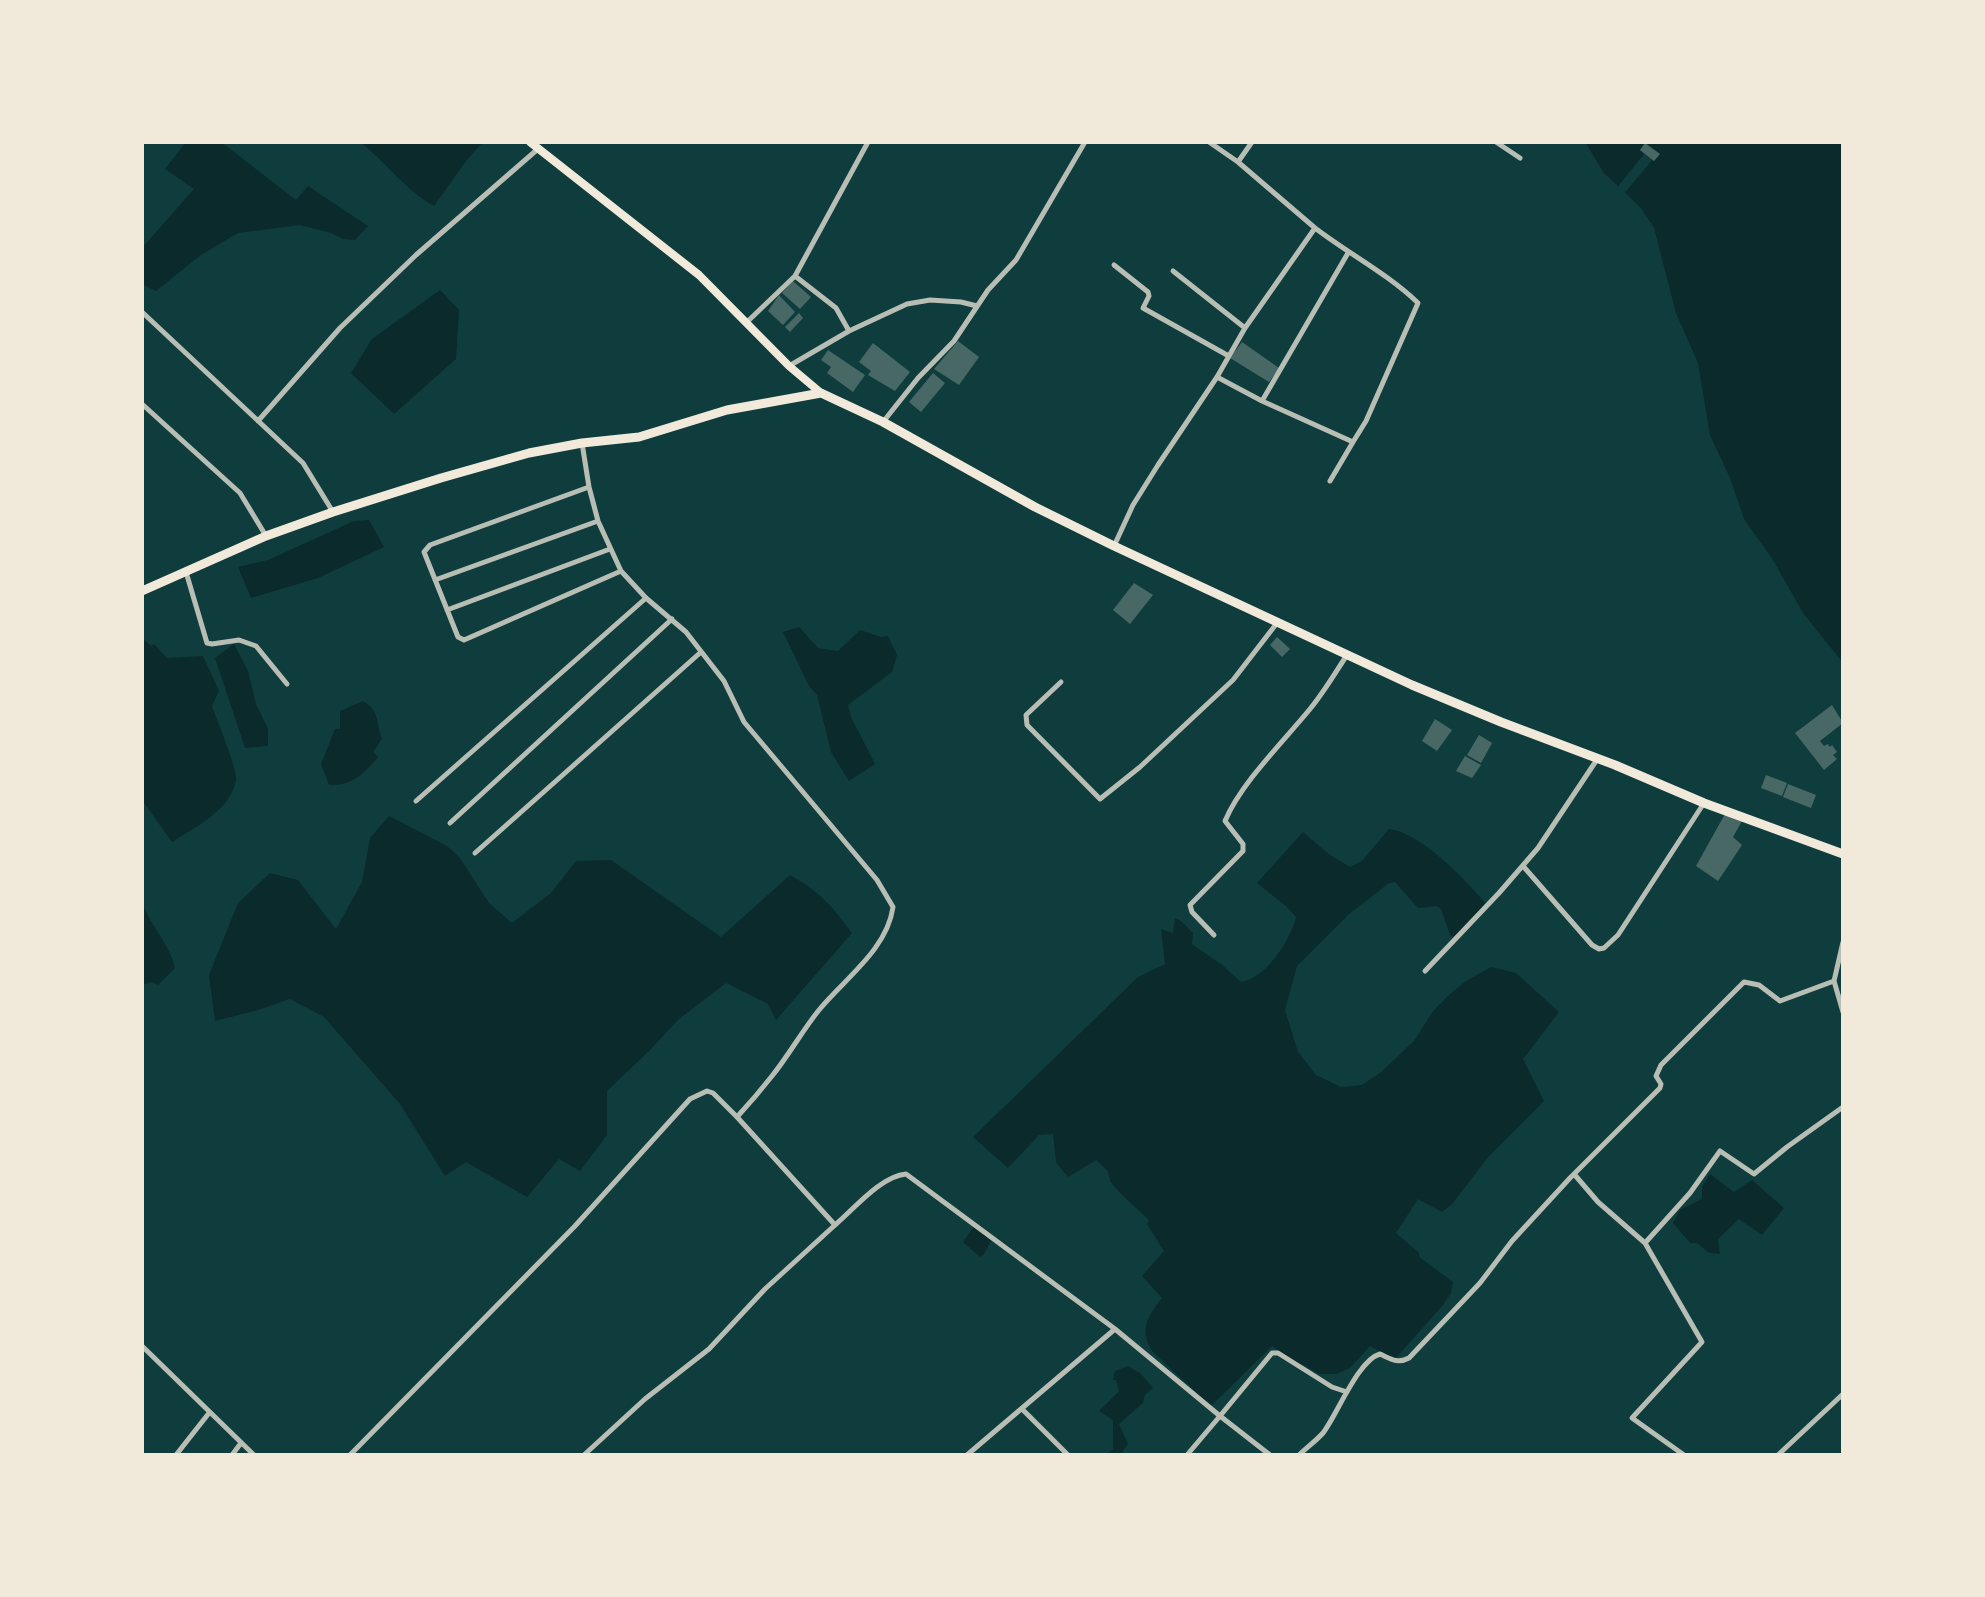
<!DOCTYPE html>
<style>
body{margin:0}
#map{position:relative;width:1985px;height:1597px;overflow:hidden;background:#0f3d3e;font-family:"IBM Plex Sans",sans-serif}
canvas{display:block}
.frame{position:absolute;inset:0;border:144px solid #f1e9da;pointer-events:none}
</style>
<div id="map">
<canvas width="1985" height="1597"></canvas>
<div class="frame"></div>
</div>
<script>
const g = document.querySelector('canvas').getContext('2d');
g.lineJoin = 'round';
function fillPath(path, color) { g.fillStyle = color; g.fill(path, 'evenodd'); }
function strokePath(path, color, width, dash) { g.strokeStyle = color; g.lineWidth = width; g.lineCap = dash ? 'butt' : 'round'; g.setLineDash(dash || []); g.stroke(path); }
fillPath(new Path2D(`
 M186,142h35l75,58 12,-14 60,40 -13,14 -12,-1 -12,-6 -31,-8 -62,8 -37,22 -45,36 -14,-7v-36l52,-59 -29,-20z
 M360,142h123l-17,19 -32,45c-30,-17 -48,-44 -74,-64z
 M1585,142h258v521l-40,-50 -30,-53 -29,-41 -14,-41 -20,-43 -12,-72 -22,-50 -22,-85 -13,-20 -37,-35z
 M440,290l19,20 -3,49 -62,55 -43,-41 21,-34z
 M369,520l15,27 -66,31 -67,20 -13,-31 30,-7 86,-39z
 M799,627l19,21 20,3 22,-21 21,7 7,-1 9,19 -5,17 -44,33 3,12 24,47 -26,17 -18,-29 -14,-57 -8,-9 -26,-54z
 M142,638l9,8 3,-2 13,14 36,-2 16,35 -7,15c5,15 25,61 24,73 -4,31 -41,48 -64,63l-30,-42z
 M234,644l14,27 8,33 12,25v17l-23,2 -30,-90z
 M363,701c17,9 13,23 19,38l-9,13 5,5c-14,17 -26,29 -49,28l-8,-21 14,-35h5v-18z
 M389,816l58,30 13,12 29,45 23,20 39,-30 25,-32 35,-1 110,77 69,-62c30,17 41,30 62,58l-76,87 -8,-16 -42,-21 -47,36 -31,33 -41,39v44l-27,36 -21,-12 -32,38 -61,-35 -21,14 -45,-72 -76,-87 -34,-18 -32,11 -43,11 -6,-46 29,-72 32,-30 28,7 38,49 26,-47 8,-44z
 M1389,829c32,4 75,49 96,74l-4,6 -26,28 -5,-2 -9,-26 -4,-3 -19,2 -23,-26 -6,1 -40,31 -52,52 -12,44 13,42 18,23 25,12 21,-2 19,-13 33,-31 19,-30 17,-17 16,-13 25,-14 25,6 43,39 -36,47 21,42 -55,55 -37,48 -10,8 -24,-13 -22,34 23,20v4l34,25 -2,11 -8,12 -48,54 -25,-13 -20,22 -14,6h-17l-15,-9 -8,-2 -24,-17 -61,60 -58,-54c-15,-22 -5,-36 9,-54l-20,-22 22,-25 -17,-27 2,-4 -29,-27 -10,-12 -2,-10 -12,-11 -28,17 -12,-15 -3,-28 -14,1 -31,33 -35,-31 165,-160 27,-13 -4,-35 12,4 2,-15 6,3 12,12 -1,11 30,21 19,17c24,-3 50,-42 55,-65l-10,-11 -29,-23 46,-51 27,23 20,12 12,-6z
 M142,902c8,24 28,42 33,66l-17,17 -6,-3 -10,3z
 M1710,1174l24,18 18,-12 32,28 -22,27 -23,-16 -21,20 2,15 -11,-1 -12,-10h-7l-17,-20 7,-13 22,-11v-12z
 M974,1226l18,13 -8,15 -4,3 -17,-15z
 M1128,1366l13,8 12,14 -8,7 -2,8 -24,21 9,20 -8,11h-14l7,-6v-29l-14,-9 20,-20 -3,-11h-3l2,-9z`), '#0a2a2b');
fillPath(new Path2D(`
 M1645,143l15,11 -6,7 -2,-1 -29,35 -7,-6 28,-35 -4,-4z`), '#0f3d3e');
fillPath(new Path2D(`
 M1645,143l15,11 -6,7 -14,-11z
 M793,281l18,16 -11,12 -18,-16z
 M779,295l16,17 -12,13 -15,-14z
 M799,313l4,5 -13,14 -5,-5z
 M958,341l21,16 -20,28 -25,-16z
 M1242,342l37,26 -10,14 -39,-24z
 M873,343l37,29 -15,19 -27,-16 3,-4 -12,-9z
 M828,350l37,25 -12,17 -26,-19 4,-6 -10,-7z
 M933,373l12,10 -24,29 -12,-10z
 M1134,583l19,12 -23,29 -17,-14z
 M1277,637l13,12 -8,8 -12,-12z
 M1832,705l11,18 -23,18 4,5 4,-2 2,3 2,-2 5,7 -4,3 4,4 -13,11 -29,-37z
 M1435,719l17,11 -15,21 -15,-10z
 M1479,735l13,8 -11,20 -14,-8z
 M1465,756l16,9 -9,13 -16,-7z
 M1766,775l21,8 -5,13 -21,-8z
 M1788,784l28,11 -5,13 -28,-11z
 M1725,814l17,7 -9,16 9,8 -24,36 -22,-15z`), '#486865');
strokePath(new Path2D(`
 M1496,142l24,16
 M1238,162l14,-20
 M1315,228c34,26 73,46 103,75l-52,118 -13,21 -91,-41 86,-148
 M1114,265l34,27 1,4 -6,12 84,47
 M1173,271l72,57
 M795,276l41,32 13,23
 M142,312l161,151 30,49
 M747,322l48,-46 73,-134
 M789,366l60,-35 58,-27 23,-4 31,2 16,4
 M1217,377l45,24
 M142,404l98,89 26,43
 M258,421l82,-93 76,-73 123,-107
 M883,422l35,-44 36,-37 34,-51 28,-30 69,-118
 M582,443l7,44 9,34 23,50 25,27 40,34 38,49 20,41 133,158 16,27c-6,43 -49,72 -74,103 -17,21 -30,45 -47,66 -11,14 -23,28 -35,41l98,108 -70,64 -56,60 -64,50 -61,56
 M1330,481l23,-39
 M589,487l-159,58 -6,7 34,85 6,3 157,-69
 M1114,546l19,-41 25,-40 59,-88 28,-49 70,-100 -77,-66 -29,-20
 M186,572l21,71 5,1 27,-4 17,6 31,38
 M435,580l163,-59
 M447,610l163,-61
 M1061,682l-35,33 1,10 73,74 40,-32 93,-87 44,-57
 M416,801l230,-203
 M450,823l222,-204
 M475,853l226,-201
 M1523,866l69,79 7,4 5,-1 14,-13 86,-132
 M1214,935l-22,-23 -2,-7 53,-54v-7l-18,-23c16,-38 58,-79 85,-112 14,-17 25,-36 37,-54
 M1425,971l74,-78 39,-45 60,-90
 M1834,981l9,31
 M1574,1174l24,28 47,41 45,-50 30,-42 34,23 33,-27 56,-40
 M835,1225c19,-16 46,-49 71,-51l209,155 105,87 52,-63h6l54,34 15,5
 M1645,1243l57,99 -70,76 52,37
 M142,1346l112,109
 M1022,1409l46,46
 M176,1455l33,-42
 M232,1455l9,-12
 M350,1455l225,-229 115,-127 17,-8 6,2 24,24
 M967,1455l148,-126
 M1187,1455l33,-39 50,39
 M1299,1455c7,-7 17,-14 24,-22 14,-18 35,-73 57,-79 11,5 18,10 29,4l71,-75 32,-42 58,-63 90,-90 1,-4 -5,-8 5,-11 83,-83 15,3 21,16 54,-20 9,-39
 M1778,1455l65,-61`), '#b8beb3', 5);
strokePath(new Path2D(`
 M530,142l169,133 90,91 32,27`), '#f1e9da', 8);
strokePath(new Path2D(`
 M142,591l124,-55 67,-24 108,-34 88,-25 53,-10 57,-6 88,-27 94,-17 62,29 152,85 79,39 298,139 89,37 114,43 89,38 139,51`), '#f1e9da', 9);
</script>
